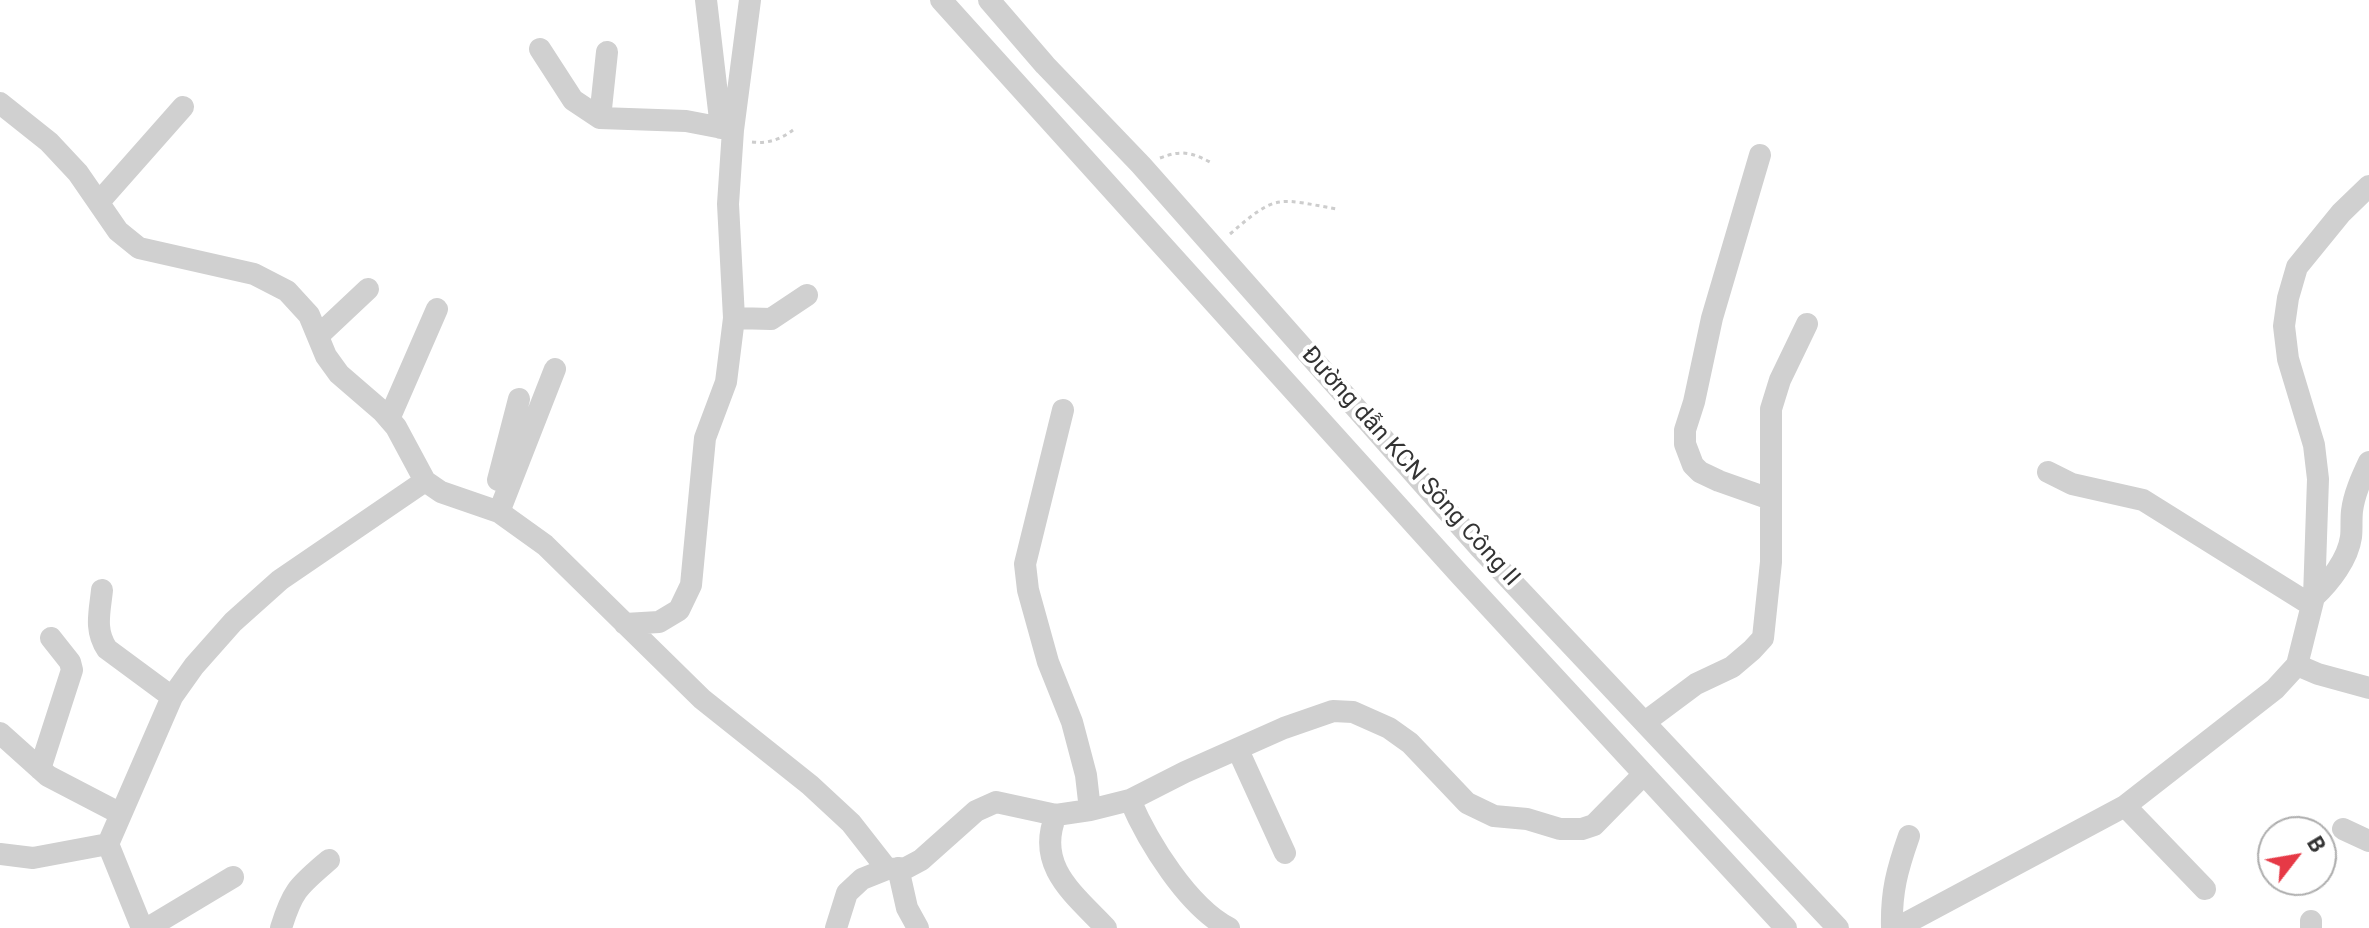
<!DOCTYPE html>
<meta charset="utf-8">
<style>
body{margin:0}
#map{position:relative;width:2369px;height:928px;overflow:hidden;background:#fff;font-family:Roboto,sans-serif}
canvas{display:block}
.north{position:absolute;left:2257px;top:816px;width:80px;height:80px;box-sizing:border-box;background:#fff;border:2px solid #adadad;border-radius:50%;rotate:59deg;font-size:22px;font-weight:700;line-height:32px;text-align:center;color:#333}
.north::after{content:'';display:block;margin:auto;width:28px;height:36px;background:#e63946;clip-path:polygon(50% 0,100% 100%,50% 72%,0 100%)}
</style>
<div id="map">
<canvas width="2369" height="928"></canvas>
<div class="north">B</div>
</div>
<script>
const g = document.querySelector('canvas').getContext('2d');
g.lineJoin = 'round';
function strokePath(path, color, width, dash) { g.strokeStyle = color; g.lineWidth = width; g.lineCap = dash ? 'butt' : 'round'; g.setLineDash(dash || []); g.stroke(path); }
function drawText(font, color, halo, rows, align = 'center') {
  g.font = font + ' Roboto,sans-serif'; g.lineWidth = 8; g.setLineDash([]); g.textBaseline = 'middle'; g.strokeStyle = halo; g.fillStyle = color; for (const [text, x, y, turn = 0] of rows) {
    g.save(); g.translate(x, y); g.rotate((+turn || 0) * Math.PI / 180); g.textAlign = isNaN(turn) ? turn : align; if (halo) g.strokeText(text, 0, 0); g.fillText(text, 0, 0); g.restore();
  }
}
strokePath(new Path2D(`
 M752,142c16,2 29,-3 41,-12
 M1160,158c20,-8 31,-6 50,4
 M1230,234c48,-42 48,-35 107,-25`), '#cdcdcd', 3, [4, 4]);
strokePath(new Path2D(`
 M706,0l15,128
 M941,0l520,576 325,352
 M989,0l56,65 96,100 339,383 358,380
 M540,49l33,51 27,18 86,3 47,9
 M0,103l49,39 29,31 40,58 21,17 115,26 33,17 22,24 17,41 13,18 44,38 13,15 29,54 16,11 58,20 46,33 157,154 108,86 41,38 36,46
 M600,118l7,-66
 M1760,155l-48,163 -18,84 -9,28v14l8,21 7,7 19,9 51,18
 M99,202l84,-95
 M734,318l37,1 36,-24
 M318,336l50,-47
 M1063,410l-38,154 3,26 20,72 24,60 14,53 4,35
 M389,419l48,-110
 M2048,472l24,12 71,16 168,105
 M498,480l21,-81
 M499,512l56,-143
 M102,590c-2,21 -8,40 5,59l65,48
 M2314,597c16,-15 34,-38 37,-60 1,-8 0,-17 1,-26 2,-17 10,-34 17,-49
 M625,624l34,-2 20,-12 12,-25 14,-147 21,-56 8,-64 -6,-114 5,-74 17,-130
 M2297,665l21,9 51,14
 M1645,722l51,-38 36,-17 20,-17 11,-12 8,-76v-153l9,-29 27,-56
 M0,733l48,43 73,38
 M1238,750l47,103
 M40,769l32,-99 -2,-8 -19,-24
 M1130,800c18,42 58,107 99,128
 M2125,806l80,83
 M1056,815c-21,51 18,79 50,113
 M2343,829l26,12
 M0,854l33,4 75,-14
 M898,868l9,40 11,20
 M2311,921v7
 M142,928l-34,-84 64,-147 22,-31 39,-44 47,-42 145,-99
 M148,928l85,-51
 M281,928c12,-39 18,-42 48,-68
 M836,928l11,-35 15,-14 25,-10 19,-1 15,-8 55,-49 20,-9 60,13 34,-5 40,-10 55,-28 99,-44 49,-17 20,1 36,16 21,15 57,60 27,13 33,3 33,10h22l12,-4 50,-51
 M1892,928c-1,-36 5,-58 17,-92
 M1897,928l228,-122 150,-117 22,-24 17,-68 4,-118 -4,-34 -26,-86 -4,-33 4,-28 9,-31 44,-54 28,-27`), '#d0d0d0', 22);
drawText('24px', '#333', '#fff', [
 ["Đường dẫn KCN Sông Công II",1410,467,48]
]);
</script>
